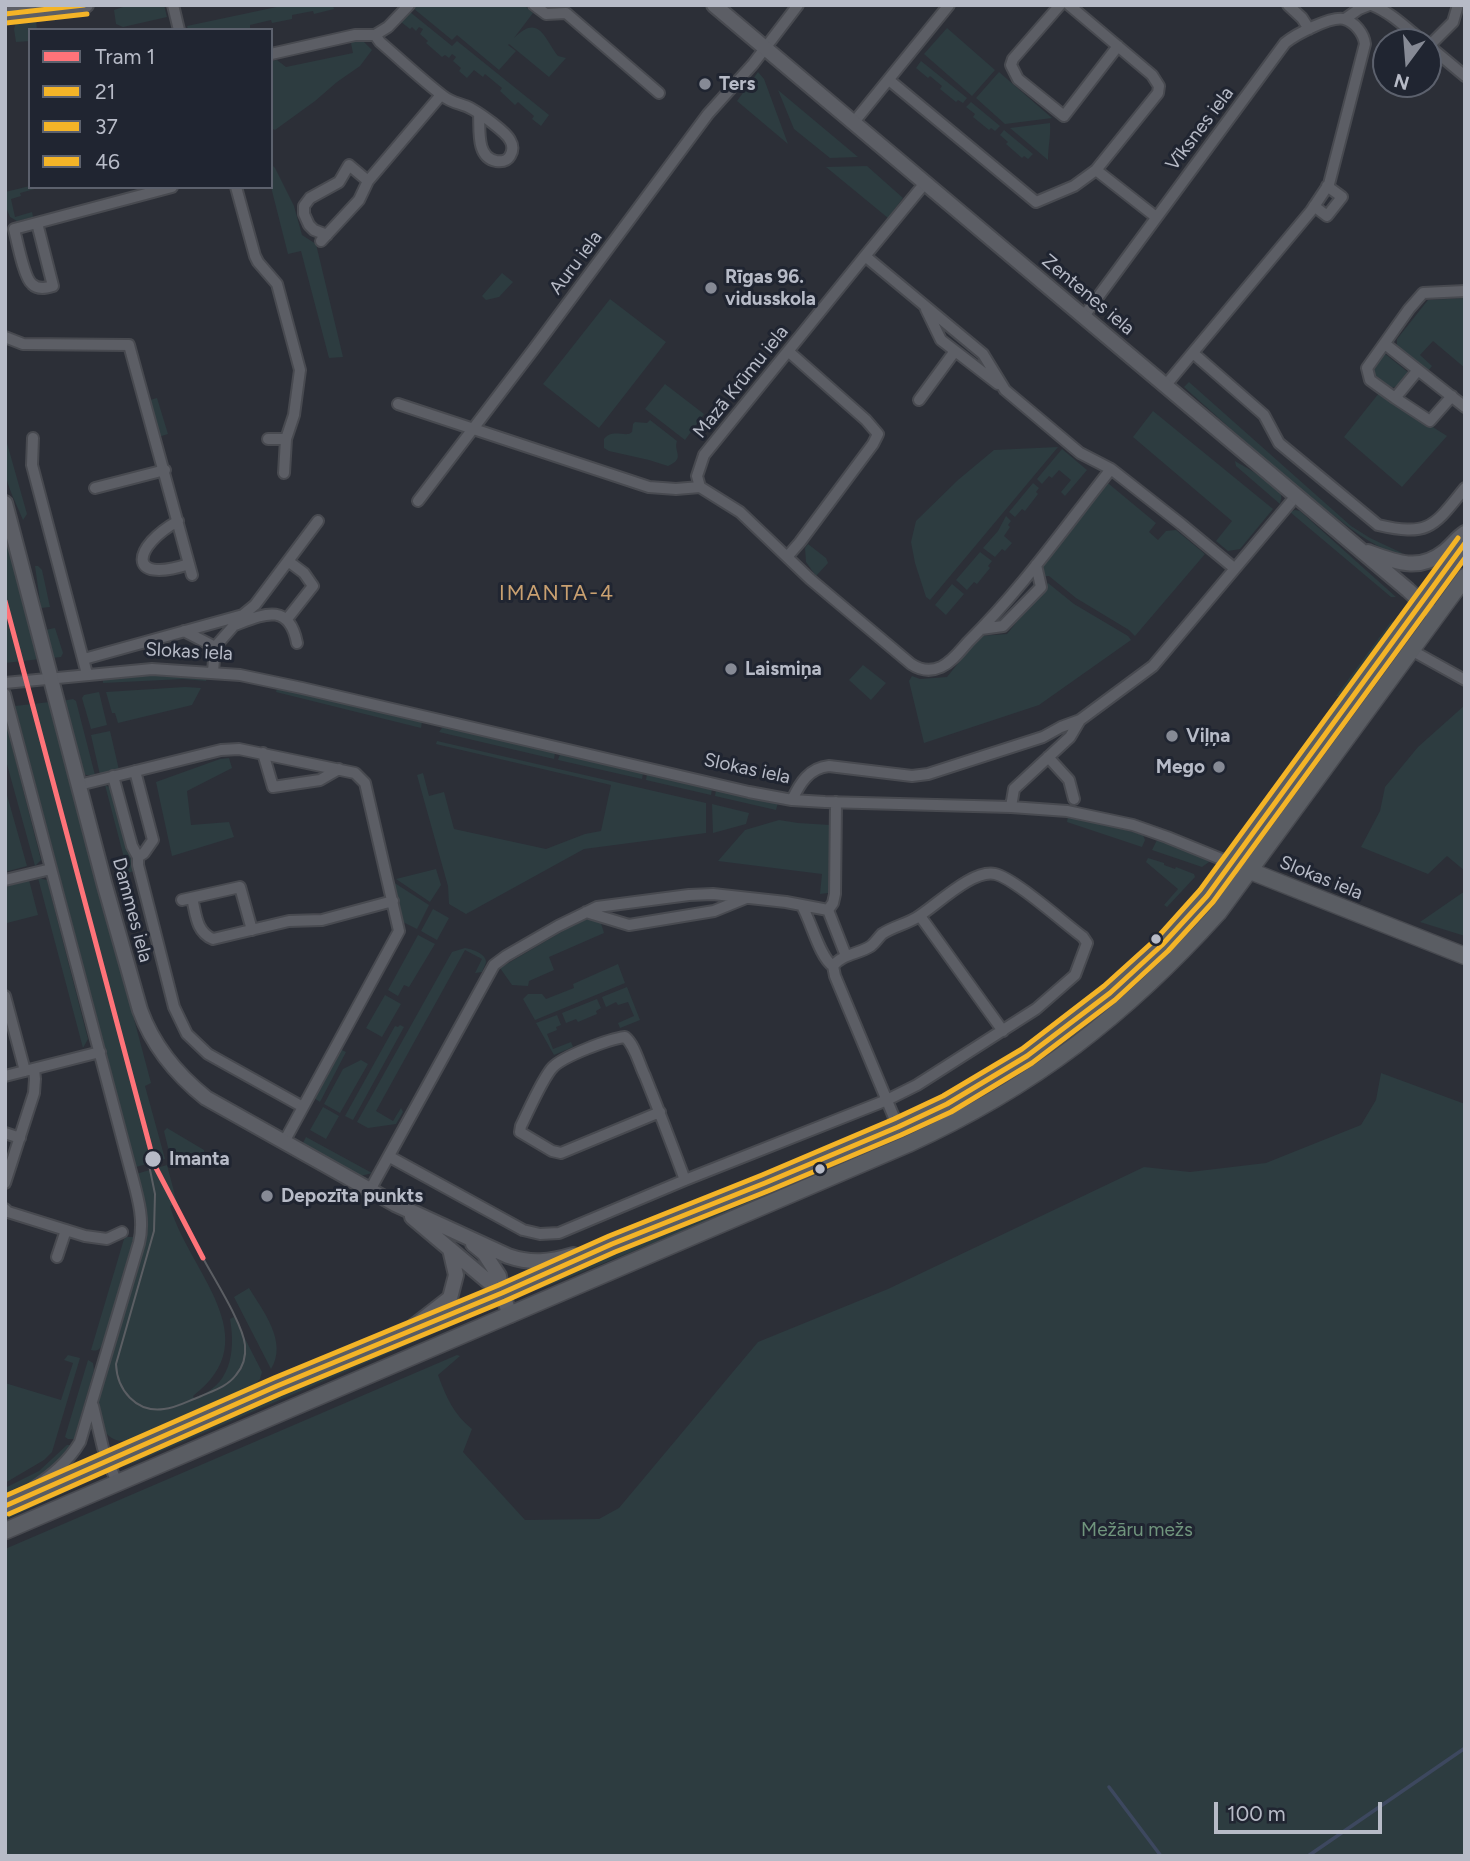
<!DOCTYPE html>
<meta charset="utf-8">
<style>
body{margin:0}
#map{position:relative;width:1470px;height:1861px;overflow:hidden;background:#2c2f37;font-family:Figtree,sans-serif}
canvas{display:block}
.frame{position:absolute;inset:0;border:7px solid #b7bbc7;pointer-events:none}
.legend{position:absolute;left:28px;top:28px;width:245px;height:161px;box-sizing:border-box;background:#202531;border:2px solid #5c616d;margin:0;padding:9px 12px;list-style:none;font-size:21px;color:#b7bbc7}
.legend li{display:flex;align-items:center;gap:14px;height:35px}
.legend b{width:35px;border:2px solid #5c616d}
.north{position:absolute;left:1372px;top:28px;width:70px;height:70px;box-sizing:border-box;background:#202531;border:2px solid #5c616d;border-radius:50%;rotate:196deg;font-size:19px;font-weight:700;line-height:28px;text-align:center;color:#b7bbc7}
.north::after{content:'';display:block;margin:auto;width:24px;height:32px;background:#868a95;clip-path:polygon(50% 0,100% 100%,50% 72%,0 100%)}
.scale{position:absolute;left:1214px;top:1802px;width:168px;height:32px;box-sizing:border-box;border:4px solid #b7bbc7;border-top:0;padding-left:9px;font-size:21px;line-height:24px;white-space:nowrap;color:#b7bbc7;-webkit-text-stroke:5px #202531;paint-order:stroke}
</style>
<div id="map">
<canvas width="1470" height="1861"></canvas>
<div class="frame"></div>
<ul class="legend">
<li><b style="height:9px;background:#ff7379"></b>Tram 1</li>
<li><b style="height:9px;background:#f4b427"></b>21</li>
<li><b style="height:9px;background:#f4b427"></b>37</li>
<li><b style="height:9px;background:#f4b427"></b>46</li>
</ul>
<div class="north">N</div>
<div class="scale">100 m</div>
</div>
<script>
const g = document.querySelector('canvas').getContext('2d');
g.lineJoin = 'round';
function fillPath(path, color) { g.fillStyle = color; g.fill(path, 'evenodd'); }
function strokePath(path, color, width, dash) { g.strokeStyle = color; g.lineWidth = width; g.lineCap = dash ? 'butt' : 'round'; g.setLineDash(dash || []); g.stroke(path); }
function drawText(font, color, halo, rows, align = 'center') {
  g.font = font + ' Figtree,sans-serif'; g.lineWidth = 6; g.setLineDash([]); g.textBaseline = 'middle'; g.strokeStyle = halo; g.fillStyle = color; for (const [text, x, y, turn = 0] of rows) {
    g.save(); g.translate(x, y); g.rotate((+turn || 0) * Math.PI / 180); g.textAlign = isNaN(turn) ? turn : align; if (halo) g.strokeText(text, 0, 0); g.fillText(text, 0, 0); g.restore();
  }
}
fillPath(new Path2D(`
 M129,5h35l3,12 -44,10 -7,-3 -2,-14z
 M286,5h50l-3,1 1,3 -20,5 -1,-3 -21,4v4l-20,4 -1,-3 -21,5v3l-6,2h-56l-1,-4z
 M415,5h109l9,8 -19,25c25,-25 30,0 44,18l8,2 -17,19 -40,-33 -1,1 8,6 -17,19 -42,-35 -5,5 -39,-32z
 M410,12l42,34 5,-5 92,74 -8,11 -9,-7 2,-3 -16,-14 -3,3 -15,-14 2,-3 -17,-14 -2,3 -9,-7 -7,8 -8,-7 2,-3 -8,-7 3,-4 -4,-3 -3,4 -4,-3 -3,2 -16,-14 2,-2 -8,-7 3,-5 -4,-2 -3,4 -4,-4 -2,2 -9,-7z
 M36,20l1,10h-7v11l-14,1 -2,-13 2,-7z
 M947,28l48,42 -23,26 -48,-42z
 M357,39l6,2 9,9 -12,16 -23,16 -22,19 -40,29 -4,-2v-67l6,-1 9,7 67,-14 -2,-10z
 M921,61l46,37 -4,5 -5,-3 -2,2 -16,-13 2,-3 -12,-10 -2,2 -12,-10z
 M758,72l6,7 24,65 -51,-43z
 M999,72l53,46 -47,6 -29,-26z
 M778,90l80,67 -28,1 -36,-29z
 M971,102l29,24 -5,5 -4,-3 -2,2 -16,-13 2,-3 -9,-7z
 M1050,123c1,13 -2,24 -2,37l-38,-32z
 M1004,130l29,24 -5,5 -4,-3 -2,2 -16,-14 2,-2 -8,-7z
 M271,164l4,4 19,38 8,29 14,9 27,113 -14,1 -28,-107 -13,3 -17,-67z
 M867,166l36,32 -15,20 -62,-51z
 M30,186v1h12l-22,6 1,3 -10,3 4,18 17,-5 1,5 -16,4 -7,-4 -5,-12v-13z
 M502,273l11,9 -14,15 -13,3 -4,-4z
 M1465,298v70l-32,-27 -13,14 12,11 -4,5 -31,-25v-7l31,-39z
 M610,299l56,43 -67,86 -56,-44z
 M1384,353l25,20c-7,8 -11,15 -22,16 -19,-15 -17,-18 -3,-36z
 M1189,382l162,144 19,12 32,15 -2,3c-29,-10 -53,-30 -77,-49 -48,-37 -93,-79 -139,-120z
 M665,384l39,30 -19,26 -40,-31z
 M1379,393l68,43 -45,51 -58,-50z
 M157,398l11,36 -10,3 -11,-36z
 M1153,411l120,98 -33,40 -12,2 -12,-10 16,-20 -99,-84z
 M650,420l27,21c-4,11 9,17 -9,25l-19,-6 -40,-9 -5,-3v-9c7,-9 16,-4 25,-5l3,-2 1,-8 2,-2 12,1z
 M5,436l22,78 -4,6c-6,-15 -16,-33 -18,-49 -1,-11 0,-24 0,-35z
 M1058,447l-128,153 -4,-3 -11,-34 -4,-21 5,-21 42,-41 36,-30z
 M1062,449l25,21 -22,26 -4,-4 10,-12 -12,-10 -7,8 -3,-2 -7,8 -5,-5z
 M1235,461c12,7 36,20 44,31 4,5 2,6 1,12l-44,-38z
 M1033,483l6,5 -3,4 2,2 -13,17 -3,-2 -7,8 -6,-5z
 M1106,484h3l47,39 -7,9 9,8 8,-9 10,-1 29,24 -70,82 -6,-6 -53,-32 -27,-22h-4l-2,-9 4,-8z
 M1295,510l5,1 96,86h-5l-101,-85z
 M1006,516l5,5 -3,4 2,2 -6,9 8,7 -7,8 -3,-2 -7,8 -12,-9 15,-17z
 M5,531l35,128 -35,4z
 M808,544l18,14 2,5 -12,13 -10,-14 -1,-14z
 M980,552l12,9 -4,5 2,2 -13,16 -3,-2 -7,8 -11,-10z
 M35,566h3l4,4 8,37 -9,1z
 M1048,583l26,21 54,32 3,4 -92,65 -115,38 -15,-62 3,-5 8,3 27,-2 33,-41 27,-2z
 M952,584l12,10 -18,21 -11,-10z
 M1393,621l5,2 -53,74 -9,-1 54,-73z
 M55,628l8,25 -2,4 -10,1 -6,-28z
 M1408,629l3,3 -152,217 -7,-5z
 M863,665l23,18 -15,17 -22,-20z
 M139,675l68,3 -1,3 -23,-2 -80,4v-6z
 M185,687l16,1 -9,17 -74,18 -3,-10h-3l-6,-21z
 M277,688l145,34 -1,6 -145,-36z
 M99,692l8,33 -16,4 -9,-31 2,-3z
 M73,699l3,2 19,74h-9l-6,-5 -18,-69z
 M50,702l101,381 -6,3 20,73 -29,8 -121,-461z
 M1465,705v166l-18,-15 -19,18 -67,-27 19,-36 5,-24 33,-40z
 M5,719l36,141 -6,6 -30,-109z
 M445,727l110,26 -1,6 -115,-27 3,-4z
 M110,731l9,39 -19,5 -9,-40z
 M437,741l269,62v30l-122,16 -118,65 -17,-10 -1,-18 -31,-111 6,-2 6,23 15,-4 10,37 92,20 39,-15 16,-3 10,-46 -171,-40 -4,-1z
 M560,754l83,19 -1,6 -84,-19z
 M229,758l3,10 -45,23 4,34 38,-3 5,15 -62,19 -16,-74 64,-23z
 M647,774l65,15 -1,6 -65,-15z
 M105,785l8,4 21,82 -6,2z
 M5,788l22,78 -22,6z
 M716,790l62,13 -2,7 -61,-14z
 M712,804l37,9 -3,11 -33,9z
 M1068,817l34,6 41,12 2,5 -3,7 -75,-25z
 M779,820l19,3 32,2 -2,68 -8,1 2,-20 -104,-13 27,-31z
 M1158,838l50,20 1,4 -7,5 -50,-17z
 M1148,858l16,5v2l11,4 1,-2 18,7 1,3 -28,30 -3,-2 14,-16 -32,-27z
 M436,869l5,16 -11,17 -34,-23z
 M38,878l9,2 41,159 -5,9z
 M29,880l9,35 -31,8 -2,-36z
 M393,882l36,23 -12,24 -14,-7z
 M1221,886l6,5 -25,30 -82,81 -76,59 -93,56 -179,78 -2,-8 240,-114z
 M1465,891v45l-45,-14z
 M433,909l16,9 -12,22 -16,-9z
 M588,919l12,1 4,13 -55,24 5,13 -25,11 -1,5 -16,-1 -12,-17 75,-44z
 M418,935l17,9 -26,43 -5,-2 -6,11 -10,-6z
 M465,948c6,1 21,5 21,14 0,2 -4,9 -4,10l-7,1 7,-14 -17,-9 -89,161 17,10 8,-13 2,4 -7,12 -28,4 -11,-6 95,-170z
 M618,964l7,19 -90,37 -12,-21 5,-5h14l4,5 28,-11 -1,-4z
 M627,987l13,33 -20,8 -2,-5 16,-7 -6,-14 -10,3 -2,-3 -10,5 -4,-10z
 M385,995l16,9 -19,33 -16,-9z
 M597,999l4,9 -5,3 1,3 -19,8 -2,-3 -10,4 -4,-10z
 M557,1015l4,10 -5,2 1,3 -10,4 6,15 18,-7 2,5 -19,8 -18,-32z
 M400,1025l4,2 -51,93 -8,-4 50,-90 3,1z
 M340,1049l6,3 -26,50 -6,-4z
 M361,1060l7,4 -28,49 -16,-9 19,-35z
 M1381,1073l84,31v752h-1460v-307l452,-194 3,1 -22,19c8,22 16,40 34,54l-9,23 62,68 74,-1 20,-11 139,-166 130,-53 256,-122 46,5 76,-9 95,-38 15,-25z
 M323,1107l16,9 -13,23 -16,-9z
 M167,1128l37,22v2l-31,7 -3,-3 -6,-25z
 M306,1137l66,36 -11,3 -59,-31z
 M167,1165l10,38 -7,3c18,65 100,132 23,190l1,2c36,-11 42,-45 36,-79l4,-2 28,55 -2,7 -5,5 -131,57c-26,0 -28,-31 -25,-51l46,-150 2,-15 -11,-51z
 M764,1190l2,7 -216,88 -10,4 -11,-1z
 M127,1237h7l-31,106c-3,6 -5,9 -12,7l33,-111z
 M249,1288c14,23 39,54 22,81l-37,-72z
 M470,1313l-5,7 -329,142 -12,4 -4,-2z
 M68,1355l12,3 -28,94 -8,8 -39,23v-100l56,17 12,-37 -9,-3z
 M88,1360l5,3 1,7 -20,69h-6l-3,-2z
 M67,1445h4c-17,27 -38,36 -66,48v-5l34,-17z
 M82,1479l-3,7 -74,34v-6z`), '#2d3c40');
strokePath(new Path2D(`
 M1109,1787l52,69
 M1308,1856l157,-108`), '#3d485f', 3.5);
const minor = new Path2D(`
 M173,5l6,25
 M534,5l12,9 20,-1 93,80
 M1060,5l-47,54 -2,6 7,14 46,37 54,-70
 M1288,5l14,13 7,11
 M1372,5c20,8 35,24 52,37
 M1345,19l14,-10 10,-4
 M375,35l5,7c21,18 41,37 63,54 10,8 19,7 29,13 9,5 34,23 38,31 3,5 3,11 0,16 -3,5 -8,6 -14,5 -20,-4 -16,-31 -17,-47
 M1428,45l1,1 24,-24 5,-17
 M1429,46l36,30
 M271,54l84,-19h20l13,-8 21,-22
 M889,80l147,122 38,-16 22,-16 62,-77 1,-7 -7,-11 -83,-70
 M854,122l95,-117
 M1096,170l60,47
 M236,187l19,69 3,6 19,22 23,86 -6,45 -8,24 -2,34
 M1314,206l13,10 15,-19 -15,-11
 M37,223l16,63c-7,2 -15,4 -21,-2 -8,-6 -15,-44 -18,-55l158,-42
 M327,235l-13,-5 -5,-5 -5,-11v-8l6,-8 29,-16 10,-17 19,16
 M321,241l38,-41 9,-19 73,-86
 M865,256l118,98 22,36 75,63 31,16c-46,58 -90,121 -143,173 -8,9 -16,20 -27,25 -11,5 -21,3 -30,-3l-101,-85 -70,-67 -40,-25 -3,-11 7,-21 161,-199 60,-73
 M926,309l15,31 57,44
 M1084,316l201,-273c11,-9 46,-27 59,-24 11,3 20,15 21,25l-36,140 -18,27 -146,175
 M5,337l18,7 106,1 63,230
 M1385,344l80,63
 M1193,353l71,62 15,28 99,82c52,12 56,1 87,-37
 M1418,370l-23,28 -25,-18 -3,-12 42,-59 14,-16 42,-2
 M1395,398l35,23 22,-25
 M919,400l36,-49
 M398,404l251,83 27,2 24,-2
 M33,438l-1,27 55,209
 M268,439h18
 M1111,469l70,55 53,44
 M95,488l70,-18
 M418,501l115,-151 175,-236 45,-50 45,-59
 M178,521c-45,25 -53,64 11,43
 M787,557l13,-15 73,-98 5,-10 -12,-14 -78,-69
 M287,619l26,-33 -9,-13 -16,-12
 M235,625c29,-11 54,-23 62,18
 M981,629l22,-3 38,-39 -5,-22
 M184,631l31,16
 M1411,650l54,30
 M84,659l159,-44
 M213,672l2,-25 29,-33 11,-9 63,-84
 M5,683l147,-14 88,6 62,13 447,104 43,8 33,2 186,5 56,4 66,14 34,12 64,26
 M5,694l126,478c6,23 14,47 8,71l-59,199c-12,20 -28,33 -47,46
 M263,753l10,34 47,-7 19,-11
 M1048,757l21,23 5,19
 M135,771l18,69 -9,13 -6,4
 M113,776l19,70 6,11v8l36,142 13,27 21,20 95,53
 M79,785l142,-35 18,-1 116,24 10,10 34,148 -115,211
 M792,800c8,-17 17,-32 37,-34l83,10 16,-2 115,-37 18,-10 19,-7 73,-54 143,-170
 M1011,807l3,-18 56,-52 10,-17
 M5,880l46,-11
 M192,898c4,16 4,34 21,41l76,-18 33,-1 71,-19
 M182,900l58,-13 12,43
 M802,906c9,15 18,52 31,60l2,10 63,151
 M828,910l18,46
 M586,912l43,13 85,-14 32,-13
 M920,916l83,115
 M5,996l20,75
 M5,1076l95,-24
 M660,1112l-99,41 -9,-2 -32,-19 1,-6c7,-14 22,-49 32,-59 11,-11 56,-28 72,-30 10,8 14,27 20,39 14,35 27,69 40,104
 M5,1133l15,5
 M390,1157l133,73 17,4 19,-1 126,-53 202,-80 30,-15 119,-76 39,-34 12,-32 -4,-6c-19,-14 -69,-59 -88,-63 -23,-5 -59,32 -79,44 -10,6 -24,9 -34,16 -4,4 -7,9 -11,12 -12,8 -29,8 -38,20
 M5,1183l29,-90 1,-14 -1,-10
 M370,1190l124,-225 12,-9 52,-30 39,-19 92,-12 24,-1 73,8 42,8 5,-7 2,-9 1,-92
 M5,1209l3,3 77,24 22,3 15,-7
 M57,1257l9,-27
 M93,1406l10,42 14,35`);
const tertiary = new Path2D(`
 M714,5l694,585 28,26
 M5,14l81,-9
 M5,503l100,383 35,124c13,36 36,64 66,88l189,106 113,52c23,8 42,6 65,-1
 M1368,552c27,10 51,20 76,0 8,-6 13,-14 21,-19
 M412,1217l90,76
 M473,1244l11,9 15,23 3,17 8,22
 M414,1326l36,-28 6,-23 -6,-26`);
const secondary = new Path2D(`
 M1240,867l225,89
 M5,1506l272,-120 225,-93 110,-49 153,-61 133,-56 49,-23 80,-48 54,-40 29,-23 52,-48 45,-49 258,-353
 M5,1531l903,-387c125,-57 218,-129 310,-231l247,-336`);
strokePath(minor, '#484a50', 14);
strokePath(tertiary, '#484a50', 18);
strokePath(secondary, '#484a50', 19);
strokePath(minor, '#5c5e65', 10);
strokePath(tertiary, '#5c5e65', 14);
strokePath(secondary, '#5a5d63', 16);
strokePath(new Path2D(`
 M148,1160l7,34 -1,37 -38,133c1,26 20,49 48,45 12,-1 24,-8 35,-12 13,-6 28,-10 37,-22 7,-8 10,-19 9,-30 -2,-21 -31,-66 -42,-87`), '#5b5e63', 2);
strokePath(new Path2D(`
 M5,1506l272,-120 225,-93 110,-49 153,-61 133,-56 49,-23 80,-48 83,-63 52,-48 45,-49 258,-353`), '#f4b427', 5);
strokePath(new Path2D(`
 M9,1514l271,-120 225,-93 110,-49 153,-61 133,-56 50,-23 81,-49 83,-63 53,-49 45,-49 252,-344`), '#f4b427', 5);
strokePath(new Path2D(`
 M5,1496l269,-118 225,-93 110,-49 153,-61 132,-56 49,-23 79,-47 82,-63 52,-47 44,-49 258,-352`), '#f4b427', 5);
strokePath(new Path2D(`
 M5,14l79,-9`), '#f4b427', 5);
strokePath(new Path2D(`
 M6,23l81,-9`), '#f4b427', 5);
strokePath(new Path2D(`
 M5,601l150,565 48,92`), '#ff7379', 5);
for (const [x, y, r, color] of [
 [705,84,7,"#868a95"],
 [711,288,7,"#868a95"],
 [731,669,7,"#868a95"],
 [1172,736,7,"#868a95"],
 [1219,767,7,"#868a95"],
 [1156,939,6,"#b7bbc7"],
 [153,1159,9,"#b7bbc7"],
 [820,1169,6,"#b7bbc7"],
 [267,1196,7,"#868a95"]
]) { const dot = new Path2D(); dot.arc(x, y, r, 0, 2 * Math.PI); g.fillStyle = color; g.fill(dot); strokePath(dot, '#202531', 2.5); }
drawText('bold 19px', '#b7bbc7', '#202531', [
 ["Ters",719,84],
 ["Rīgas 96.",725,277],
 ["vidusskola",725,299],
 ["Laismiņa",745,669],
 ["Viļņa",1186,736],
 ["Mego",1205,767,"right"],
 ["Depozīta punkts",281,1196]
], 'left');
drawText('19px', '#b7bbc7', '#202531', [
 ["Vīksnes iela",1200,129,-53],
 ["Auru iela",576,263,-53],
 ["Zentenes iela",1088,295,40],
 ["Mazā Krūmu iela",741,382,-51],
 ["Slokas iela",189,652,3],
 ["Slokas iela",747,769,12],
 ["Slokas iela",1321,878,22],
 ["Dammes iela",132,910,75]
]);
drawText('bold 19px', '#b7bbc7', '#202531', [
 ["Imanta",169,1159]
], 'left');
drawText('19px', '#70957d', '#202531', [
 ["Mežāru mežs",1137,1530]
]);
g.letterSpacing = '2px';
drawText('21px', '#c9a070', '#202531', [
 ["IMANTA-4",557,594]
]);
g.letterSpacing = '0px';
</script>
